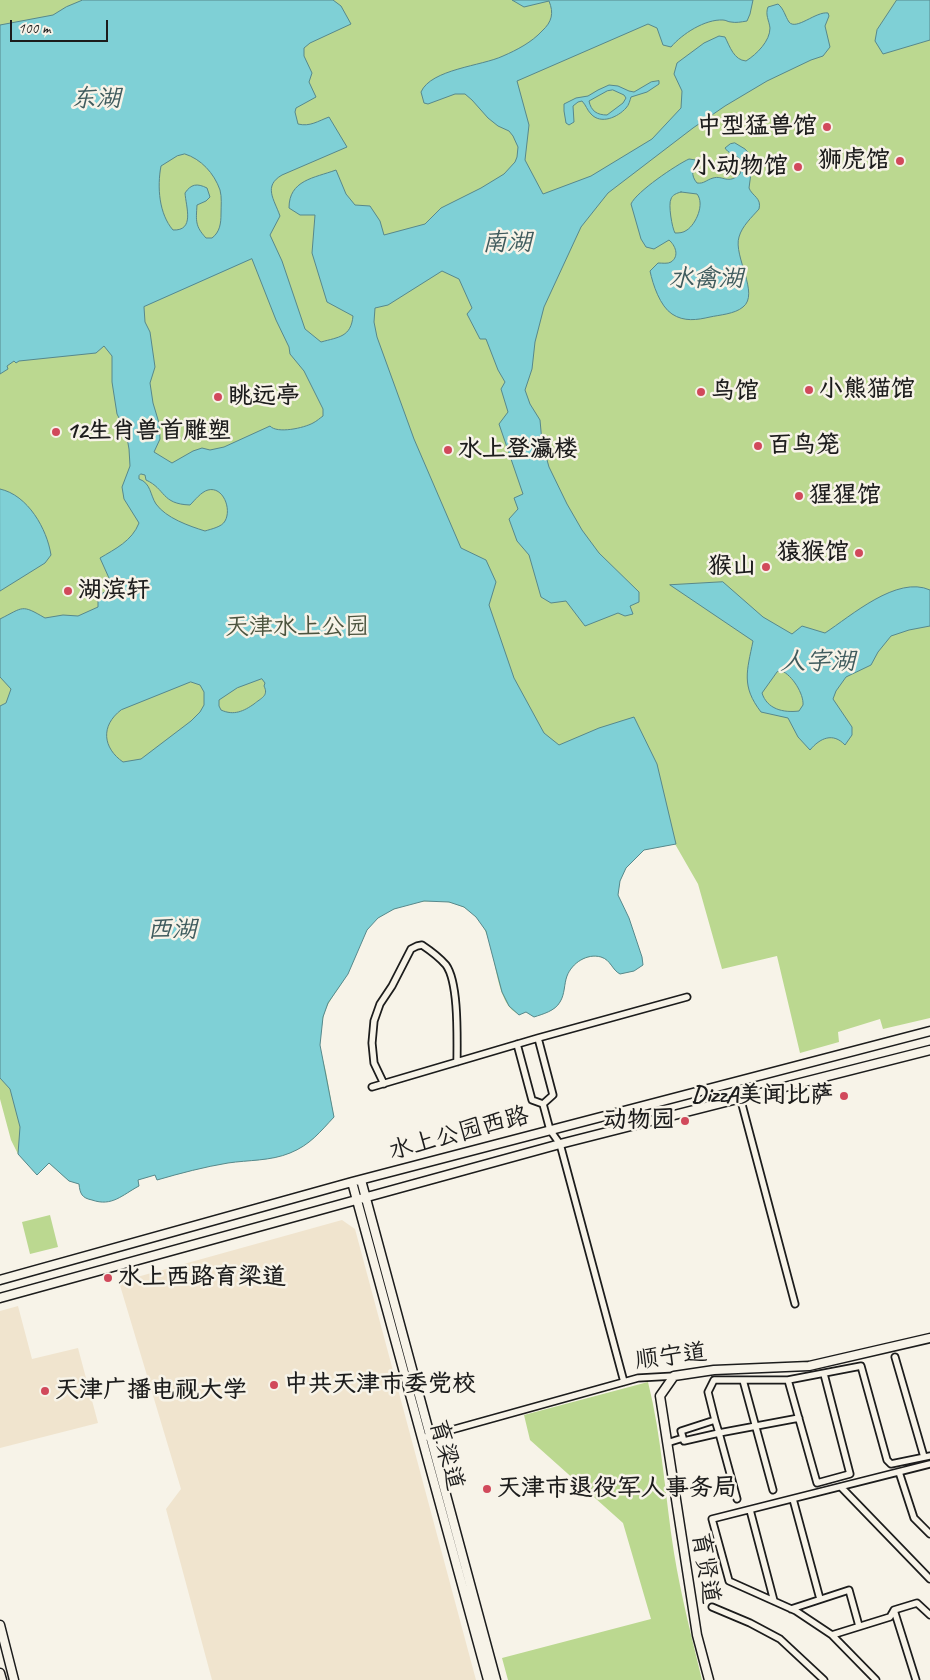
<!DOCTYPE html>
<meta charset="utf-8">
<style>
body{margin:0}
#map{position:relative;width:930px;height:1680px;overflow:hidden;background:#f7f3e8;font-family:Caveat,sans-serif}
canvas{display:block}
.scale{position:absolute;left:10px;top:20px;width:98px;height:22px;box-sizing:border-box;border:2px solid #1c1c1c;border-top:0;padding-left:6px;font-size:15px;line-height:18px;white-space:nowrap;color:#1c1c1c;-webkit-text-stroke:4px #f7f3e8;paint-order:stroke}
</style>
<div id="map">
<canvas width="930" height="1680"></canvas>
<div class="scale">100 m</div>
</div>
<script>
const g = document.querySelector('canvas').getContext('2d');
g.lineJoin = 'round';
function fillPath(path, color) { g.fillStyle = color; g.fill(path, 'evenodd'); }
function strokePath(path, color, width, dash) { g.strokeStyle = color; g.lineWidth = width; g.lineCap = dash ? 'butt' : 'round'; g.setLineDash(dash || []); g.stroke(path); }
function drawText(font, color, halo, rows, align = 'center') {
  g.font = font + ' Caveat,"LXGW WenKai TC",sans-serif'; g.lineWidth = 5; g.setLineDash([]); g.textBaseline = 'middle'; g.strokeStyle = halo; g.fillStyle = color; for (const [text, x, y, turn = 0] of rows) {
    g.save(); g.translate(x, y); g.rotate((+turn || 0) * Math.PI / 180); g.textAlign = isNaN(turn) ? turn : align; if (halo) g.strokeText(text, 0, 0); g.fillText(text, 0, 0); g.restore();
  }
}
fillPath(new Path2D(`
 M342,1220l13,9 121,451h-264l-46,-171 15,-20 -62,-207z
 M18,1306l14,53 46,-11 20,75 -98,25v-137z`), '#f0e4ce');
fillPath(new Path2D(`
 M0,0h930v1018l-47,11 -3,-10 -42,13 1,10 -39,11 -23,-97 -55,13 -24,-85 -23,-40 -31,6 -18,18 -6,13 -2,14 4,11 12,65 -14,3c-8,-4 -9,-14 -19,-17 -14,-4 -30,7 -34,19 -3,8 -2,18 -7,26 -5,9 -17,12 -26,15l-8,-5 -7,3c-4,-3 -9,-6 -11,-10 -19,-30 -9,-80 -45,-98 -27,-14 -80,-3 -97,24 -8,14 -11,31 -20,45 -8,15 -20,26 -23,43 -1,8 -3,18 -3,27 1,8 4,17 6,26 3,15 5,30 8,45 -14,15 -24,28 -44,36 -19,8 -42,7 -62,10 -24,4 -47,10 -71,17l-2,-5 -17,5 1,6c-16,9 -27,20 -47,14 -9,-2 -12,-6 -13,-16l-10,-3 -20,-18 -12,12 -19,-21 -7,-14 -11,-41z
 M50,1215l8,32 -28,7 -8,-32z
 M648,1382c14,56 17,114 26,171 7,43 18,85 28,127h-194l-6,-22 149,-39 -28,-96 -93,-83 -6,-25z`), '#bbd890');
const water = new Path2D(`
 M83,0h250l8,6 10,18 -41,19 -6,5v8l8,17 -3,9 7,15 -20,11 -1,4 3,12c12,3 20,-3 31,-7l18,30 -65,28c-19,11 -8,24 -2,41l-10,19 12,26 23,68 16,13c18,-5 30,-5 32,-26l-26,-14 -15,-49 3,-38h-15l-11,-7c0,-28 25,-30 47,-38l10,24 9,11 15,1 10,15 4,14 41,-11 16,-16 40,-20 23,-14 11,-12 2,-5 1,-10 -5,-11 -4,-5 -11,-5 -10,-8 -16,-18 -7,-6h-10l-27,10 -4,-1 -3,-11c10,-23 61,-26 82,-36 14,-6 29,-14 39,-25 10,-9 12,-18 7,-30l-25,6 -12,-7h241l-3,14 -3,7c-6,1 -11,2 -16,1 -3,0 -5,-2 -8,-2 -18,-1 -41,14 -52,27l-8,-2 -6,-17 -9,-4 -131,57 12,44 -4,35 18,34 48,-18 61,-37 29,-31 1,-17 -8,-17 3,-11 27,-20 15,-7 6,1c5,10 9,23 21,24 11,-7 24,-20 24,-33 -1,-8 -5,-13 -2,-21l10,-3c6,5 7,12 11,18 7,9 27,-11 39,-9l1,3 -4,10 5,21 -7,9 -12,4 -44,21 -42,25 -32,22 -85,65 -27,34 -37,80 -9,35 -3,27 -7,21 5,14 10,16 2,22 7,25 18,37 15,26 17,23 40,39v10l-9,4 3,8 -8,2 -7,-3 -33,13 -19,-25 -15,2 -10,-6 -12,-42 -12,-14 -8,-22 9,-10 -4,-11 9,-4 -24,-70 9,-12 -7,-23 4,-7 -7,-12 -12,-31h-6l-13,-25 5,-6 -13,-29 -17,-8 -54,34 -13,3 -1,14 3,15 37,102 47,109 25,12 10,22 -7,23 25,73 30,55 15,12 40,-17 35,-11 23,47 19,80 -32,6 -18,18 -6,13 -2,14 11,23 13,39 1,8 -9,6 -14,3c-8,-4 -9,-14 -19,-17 -14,-4 -29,6 -34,19 -3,8 -2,18 -7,26 -5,9 -17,12 -26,15l-8,-5 -7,3 -10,-9 -7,-14 -16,-61 -10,-14 -12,-10 -15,-5 -25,-1 -30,8 -16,9 -11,12 -19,44 -20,29 -5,14 -3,28 14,72c-14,15 -24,28 -44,36 -19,8 -42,7 -62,10 -24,4 -47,10 -71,17l-2,-5 -17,5 1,6c-17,9 -27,21 -47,14 -10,-2 -12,-6 -13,-16l-10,-3 -20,-18 -12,12 -19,-21 2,-27 -10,-38 -10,-11v-372l6,-3 5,-14 -11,-12v-58c24,-12 21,-15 45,-1l18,-3 15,1 20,-9v-8l3,-5 12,-7 -13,-29c15,-9 32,-17 39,-35l-15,-24 -2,-12 8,-21 -1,-17 -3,-17 -9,-18 -5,-32v-26l-8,-10 -8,7 -77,8 -3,2 -2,-2 -7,5 1,3 -8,5v-349l53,-10 13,-8zM185,154c16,5 29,19 35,36 2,7 1,16 1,24 0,9 -1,18 -9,24h-6c-11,-12 -10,-17 -9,-33l9,-4 4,-4 -3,-9c-10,-5 -16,-4 -22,5 1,14 10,38 -12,37 -14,-16 -16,-43 -12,-64l16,-10zM252,259l24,61 13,27 1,7 14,17 19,38v7c-3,2 -6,5 -10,7 -9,5 -36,11 -43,3l-46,21 -14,3 -8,-2 -9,3 -21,12 -18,-11 6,-13 -1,-16 -6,-20 -3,-20 5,-16 -5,-35 -5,-10 -1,-15zM141,474l4,1 1,5c20,9 15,24 44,25 5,-5 11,-13 18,-15 15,-4 24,19 17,31 -3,6 -14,8 -20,10 -16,-5 -39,-13 -49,-27 -6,-9 -5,-21 -17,-25v-3zM262,679l3,4 -1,3c5,10 -3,12 -10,18 -10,7 -20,12 -33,6l-2,-4v-6l18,-12zM191,682l9,3 4,7v13l-4,7 -9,9 -50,38 -18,3c-20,-14 -23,-36 -2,-52z
 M897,0h33v40l-47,14 -8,-13 2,-11z
 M659,81v3l-12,8 -16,5c-1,3 -2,8 -5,11 -8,9 -25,17 -35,6 -4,-4 -5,-9 -9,-13l-4,1 -5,4 1,16 -5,3 -3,-2 -2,-12v-7l12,-6 12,-2 10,-6 11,-5 9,1 11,5 5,1 17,-10zM613,90l11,5 2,3 -3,5 -16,12c-10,0 -16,-4 -18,-14l18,-10z
 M735,143l10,6 8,9 -4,30c3,8 13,10 10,21 -7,8 -17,17 -20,28 -6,19 21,57 4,70 -8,7 -24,8 -33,10 -13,3 -26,5 -38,-3 -12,-8 -19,-29 -22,-43l8,-8c4,0 10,1 13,-1 9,-6 4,-17 -2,-22l-15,9 -8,-2 -5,-8 -10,-35c5,-12 45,-39 58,-45l7,1c-3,8 -6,15 1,23 7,1 9,-3 16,-5 10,-3 15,7 27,-4 7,-21 -8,-15 -15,-26l5,-4zM681,192l16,2c8,10 -1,30 -10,36 -4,3 -8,3 -12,3 -3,-5 -7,-29 -4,-34 1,-4 6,-6 10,-7z
 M0,489c28,6 47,40 51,66l-6,8 -45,28z
 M723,582l40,35 29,17 10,-8 23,7c26,-17 72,-58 105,-43v36l-21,4 -18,6 -13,16 -7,13 -25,12 -10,14 -3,8 19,28v8l-7,10c-12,-13 -25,-7 -35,5l-12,-13 -10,-19 -27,-6c-20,-26 -14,-41 -8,-71l-83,-56zM782,671c10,4 22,23 21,34l-4,6c-16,2 -32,-2 -37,-18l15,-21z`);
fillPath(water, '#7fd0d6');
strokePath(water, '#57888c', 1);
const street = new Path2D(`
 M538,1038l15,57 -10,9
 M517,1044l15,56 11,4
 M384,1084l-10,-21 -2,-20 2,-22 6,-17 12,-18 19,-37 6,-3 5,-1c9,6 17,12 24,20 13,18 11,74 11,97
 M372,1087l166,-49 149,-41
 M740,1097l55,207
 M543,1104l7,26 10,14 64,238
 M895,1357l29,100
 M743,1380l30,110
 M788,1380l29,103 33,-9 -26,-100
 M715,1420l4,13 80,-15
 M426,1437l212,-59 36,-2
 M683,1438l1,3 35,-8 18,66
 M667,1443l16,-5 -2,-7 34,-11 -7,-28 6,-12h74l73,-14 26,94 4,4 39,-8
 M899,1472l15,46 16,16
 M841,1487l89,92
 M793,1499l27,100
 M750,1510l24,91
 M712,1607l38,16 30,16 44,41
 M791,1609l58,-19 10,36
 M894,1610l22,70
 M832,1635l58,-18 4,-7 23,-7 13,12
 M876,1680l-44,-45 -36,-24 -67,-30 -17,-62 218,-55`);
const secondary = new Path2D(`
 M361,1180l135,500
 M352,1182l136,498
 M0,1280l352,-98 578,-151
 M0,1298l560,-154 370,-94
 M0,1625l14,55
 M0,1673l2,7
 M709,1680l-12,-45 -37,-239 14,-20 40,-6 95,-4 121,-28`);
strokePath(street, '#1c1c1c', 9);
strokePath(secondary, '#1c1c1c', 11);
strokePath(street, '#f7f3e8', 5.5);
strokePath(secondary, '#f7f3e8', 8);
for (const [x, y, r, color] of [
 [827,127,5,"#d1495b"],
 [900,161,5,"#d1495b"],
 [798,167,5,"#d1495b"],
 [809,390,5,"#d1495b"],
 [701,392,5,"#d1495b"],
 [218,397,5,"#d1495b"],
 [56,432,5,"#d1495b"],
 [758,446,5,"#d1495b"],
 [448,450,5,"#d1495b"],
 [799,496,5,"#d1495b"],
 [859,553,5,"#d1495b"],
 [766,567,5,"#d1495b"],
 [68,591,5,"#d1495b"],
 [844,1096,5,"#d1495b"],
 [685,1121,5,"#d1495b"],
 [108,1278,5,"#d1495b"],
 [274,1385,5,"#d1495b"],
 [45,1391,5,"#d1495b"],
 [487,1489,5,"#d1495b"]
]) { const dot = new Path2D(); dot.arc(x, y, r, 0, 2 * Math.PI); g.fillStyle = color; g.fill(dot); strokePath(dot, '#f7f3e8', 2); }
drawText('bold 24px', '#1c1c1c', '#f7f3e8', [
 ["中型猛兽馆",817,127,"right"],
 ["狮虎馆",890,161,"right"],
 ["小动物馆",788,167,"right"],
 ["小熊猫馆",819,390],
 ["鸟馆",711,392],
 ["眺远亭",228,397],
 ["12生肖兽首雕塑",66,432],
 ["百鸟笼",768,446],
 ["水上登瀛楼",458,450],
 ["猩猩馆",809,496],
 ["猿猴馆",849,553,"right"],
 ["猴山",756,567,"right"],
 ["湖滨轩",78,591],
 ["DizzA美闻比萨",834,1096,"right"],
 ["动物园",675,1121,"right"],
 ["水上西路育梁道",118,1278],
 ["中共天津市委党校",284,1385],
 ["天津广播电视大学",55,1391],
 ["天津市退役军人事务局",497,1489]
], 'left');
drawText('24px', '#4c543f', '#f7f3e8', [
 ["天津水上公园",297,628]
]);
drawText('24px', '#1c1c1c', '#f7f3e8', [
 ["水上公园西路",459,1134,-15],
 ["顺宁道",671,1357,-7],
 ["育梁道",446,1455,75],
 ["育贤道",705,1568,81]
]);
drawText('italic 25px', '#3f5b5d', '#f7f3e8', [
 ["东湖",96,99],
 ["南湖",507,243],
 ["水禽湖",706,279],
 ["人字湖",818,662],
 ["西湖",172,930]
]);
</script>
